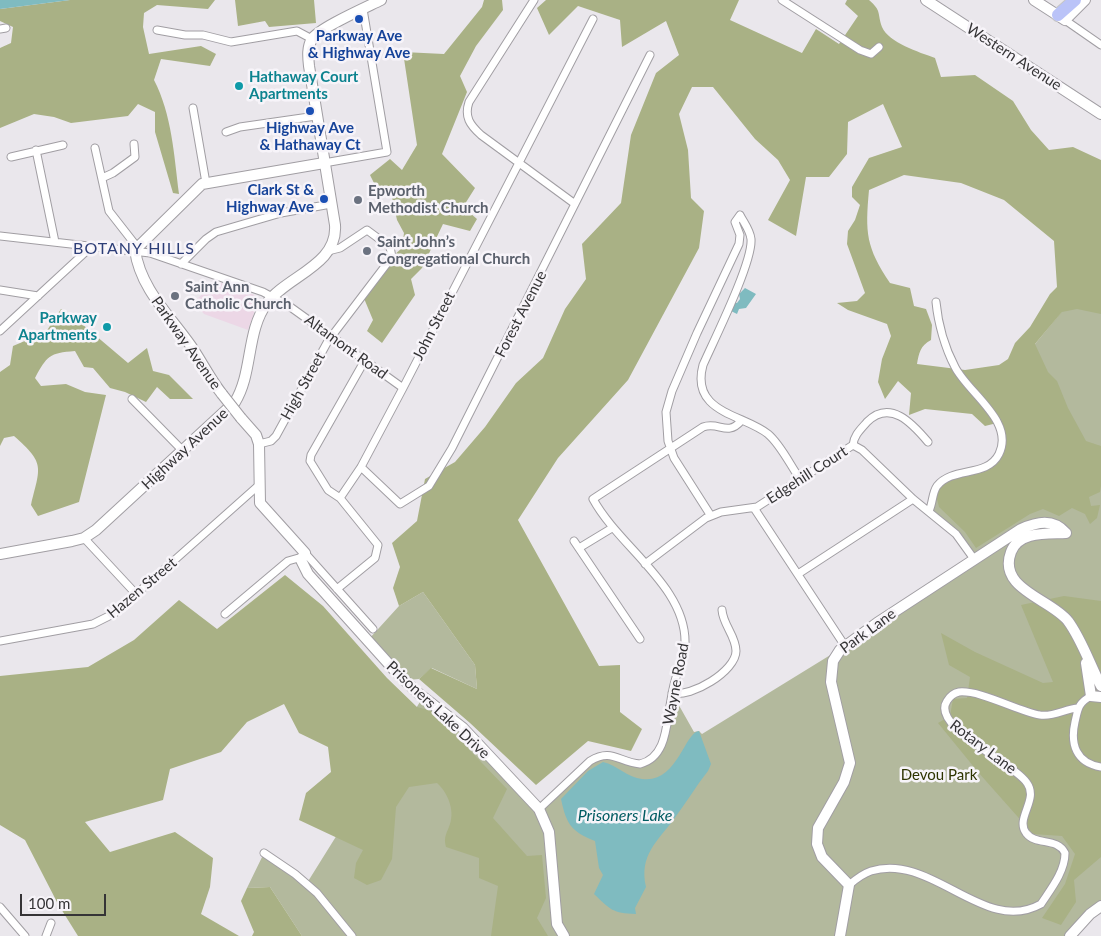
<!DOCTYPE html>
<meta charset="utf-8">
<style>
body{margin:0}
#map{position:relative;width:1101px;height:936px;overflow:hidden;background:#eae7ec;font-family:Lato,sans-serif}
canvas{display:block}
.scale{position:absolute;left:20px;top:894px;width:86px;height:22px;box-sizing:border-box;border:2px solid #353436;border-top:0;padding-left:6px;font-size:15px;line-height:18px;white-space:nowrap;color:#353436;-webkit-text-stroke:4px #f7f4f9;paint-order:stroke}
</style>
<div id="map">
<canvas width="1101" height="936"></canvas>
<div class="scale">100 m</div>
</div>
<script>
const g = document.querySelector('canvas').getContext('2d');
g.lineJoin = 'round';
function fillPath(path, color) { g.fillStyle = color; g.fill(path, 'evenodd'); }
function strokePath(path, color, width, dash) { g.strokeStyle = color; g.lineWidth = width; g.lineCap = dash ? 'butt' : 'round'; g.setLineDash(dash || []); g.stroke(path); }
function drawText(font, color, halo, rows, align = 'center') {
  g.font = font + ' Lato,sans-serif'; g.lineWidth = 5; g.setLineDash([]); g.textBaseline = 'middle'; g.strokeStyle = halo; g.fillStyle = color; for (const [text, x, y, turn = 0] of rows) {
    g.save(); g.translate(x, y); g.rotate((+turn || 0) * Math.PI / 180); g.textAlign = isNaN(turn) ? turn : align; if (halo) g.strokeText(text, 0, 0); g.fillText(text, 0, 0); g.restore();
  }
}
fillPath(new Path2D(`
 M216,281l41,15 2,3 -11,31 -44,-16 -10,-12z`), '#ecd7e6');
fillPath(new Path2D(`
 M1101,264v642l-31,30h-768l-32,-49 -23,1 17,-35 43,30 116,-186 24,16 92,96 59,-53 37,7 21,-9 16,-61 22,39 5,-1 3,3 143,-88 129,-87 -12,-17 -33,-31 4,-17 37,-23 25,-11 8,-23 -19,-31z
 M423,592l52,73 2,24 -45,-21 -13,11 -11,1 -39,-41 30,-33z`), '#b3b99d');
fillPath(new Path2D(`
 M70,0h145l-7,9 -51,-4 -13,8 -1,14 6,27 52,-8 15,8 -6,12 -49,-7 -7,21c18,35 20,75 25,114l-6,-1 -18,-61v-20l-17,-8 -10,12 -57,7 -17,-6 -20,-3 -34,14v-80l11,-5 2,-16 -13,-6v-12z
 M235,0h79l2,23 -47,4 -4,-6 -27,5z
 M484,0h18l1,10 -27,36 -16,30 7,16 -25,62 33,34 -12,19 14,12 -7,12 -27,-7 -21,44 -11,11 4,16 -33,48 -15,-12 6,-11 -10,-24 29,-39 10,-9 2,-15 -7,-13 -7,-32 -13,1 -7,-14 20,-16 12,11 15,-25 -14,-93 41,2 38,-47z
 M546,0h193l-9,20 72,33 14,-24 23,15 19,-28 -13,-12 2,-4h22c13,11 8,13 13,27 7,16 37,25 53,31l6,19 34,-2 38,26 18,29 18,20 24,-3 28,13v154l-24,-5 -15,3 -27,32 13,28 9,9 11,27 18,33 15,5v40l-1,6 -11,5 2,9 9,-1 -3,13 -7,6 -5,-10 -13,-6 -13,8 -16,-7 -13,5 -54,34 -11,-16 -26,-25 -4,-16 10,-12 38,-11 18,-19 -4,-26 -12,3 -13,-12 -47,-5 -16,6 2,-22 -13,-12 -13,18 -7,-17 4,-23 9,-23 -4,-12 -39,-14 -11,-7 20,-2 8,-8 -18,-49 1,-13 7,-11 5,-15 -8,-8v-10l17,-29 33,-11 -19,-43 -35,18 -1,32 -18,23h-23l-10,59 -28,-16 22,-40 -12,-20 -23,-21 -42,-52h-21l-13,27 9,36 3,48 13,13 -5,37 -71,132 -70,78 -40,62 81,146 21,-1v47l22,17 -11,22 -43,-10 -52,44 -66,-62 -51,-44 12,-11 46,21 -2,-24 -52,-73 -24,14 -6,-18 7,-21 -8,-24 25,-22 8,-42 30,-17 30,-35 31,-44 27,-25 22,-49 21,-30 -4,-35 39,-41 10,-68 25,-62 23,-18 -13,-34 -44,26 -2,-27 -42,-14 -29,29 -12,-27zM904,175l57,8 43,17 50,41 3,46 -7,7 -20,33 -15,16 -7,16 -9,6 -34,5 -48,-6c2,-11 3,-18 14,-24l1,-15 -6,-16 -12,-3 -4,-18 -20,-5c-24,-36 -25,-50 -21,-93z
 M61,309l21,15 46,39 19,-15 6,23 16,4 24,24h-23l-13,-12 -11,15 -21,-10 -15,-4 -17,-20 -9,-1 -9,-16c-26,2 -28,5 -40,27l6,8 25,-2 19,8 21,3 -27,107 -41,14 -7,-11c9,-38 15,-41 -17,-69l-10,2 -4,8v-74l10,-7 3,-19 33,-14z
 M285,575l38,31 64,72 30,29 15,4 75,78 -14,29 34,38 15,-1 4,43 -9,20 11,18h-57l7,-50 -19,-8v-20l-33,-11c-3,-10 1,-14 4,-23 5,-15 -3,-32 -13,-41l-28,4 -13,20 -4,52 -11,21 -14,5 -13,-7 2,-15 7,-13 -64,-30 7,-27 25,-21 -3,-25 -29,-14 -15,-29 -37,18 -26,30 -51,17 -7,31 -78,22 25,30 65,-20 38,26 -3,29 -9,27 38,22h-161l-20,-32 -33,-64 -25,-15v-149l88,-9 46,-27 45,-40 38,29z
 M1064,596l37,5v256l-27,23 2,22 -15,23 -19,-7 23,-34 10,-30 -13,-18 -29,-2 -55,-62 -40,-49 12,-7 3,-17 14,-1 3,-21 -21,-12 -8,-32 34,19 68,31 10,-1 -32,-77z
 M270,887l32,49h-50l2,-4 -13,-31 6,-13z`), '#a9b185');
fillPath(new Path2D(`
 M0,0h70l-70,9z
 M745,288l11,6 -10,14 -7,1 -2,5 -6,-3 1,-9 5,1 3,-4 -1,-5z
 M699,731l12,33 -3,7c-12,15 -22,32 -34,48 -17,23 -35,36 -28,68l-11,21 1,6c-24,-1 -25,-4 -42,-20l9,-19 -4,-7 -4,-27c-24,-9 -29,-18 -34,-42l27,-28 15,-9c14,3 25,16 39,17 35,5 42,-46 57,-48z`), '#7fbbc0');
const street = new Path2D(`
 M534,0l-65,102c-5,15 1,23 12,33l94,69
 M782,0l78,50 11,4 8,-7
 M1065,20l36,25
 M0,29l6,-1
 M157,30l28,5h18l28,7 66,-11 15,8
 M193,108l13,75
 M226,132l14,-5 76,-11
 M95,148l14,63 25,32 1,7
 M36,150l19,92
 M11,157l52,-12
 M324,163l63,-11 -24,-143
 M102,178l11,-5 22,-16 -1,-13
 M0,236l150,17 113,39 26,14 114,82
 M181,264l25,-25 10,-7 65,-19 50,-9
 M0,290l38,6
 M0,331l92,-85
 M132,399l51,52
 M259,444l12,-3 5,-5 52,-95 64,-84 -2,-10 -23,-17 -27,18 -12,3
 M853,445l9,5 51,49 43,35 18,25
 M853,445c1,-10 8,-16 14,-23 23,-23 45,1 61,20
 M361,467l39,37 29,-18 23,-38 198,-393
 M340,498l21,-31 42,-79 190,-369
 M754,508l91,138
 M929,511c4,-8 3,-18 8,-25 16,-20 50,-8 62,-32 16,-33 -31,-61 -44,-87 -10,-19 -17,-44 -19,-65
 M711,516l-37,-58 -6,-17 -2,-29 6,-21 25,-58 42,-89 1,-9 -5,-13 5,-7c4,8 10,15 11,24 2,23 -37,101 -48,126 -13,48 40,49 65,69 13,11 22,31 32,45
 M84,538l53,57
 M574,541l66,98
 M579,548l33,-20
 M305,553l68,76
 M645,564l61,-46 15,-6 36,-5 96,-62
 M798,574l115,-75
 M337,589l38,-31 3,-13 -38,-47 -12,-8 -18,-29 1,-6 54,-95
 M225,614l63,-53 14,-4
 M0,641l93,-17 22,-11 144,-128
 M672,693c19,5 64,-22 64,-42 0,-15 -13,-26 -14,-41
 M1091,696c-13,7 -13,13 -16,26 -5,22 1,41 26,45
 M539,809l51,-48c22,-13 28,1 50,3 24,-6 26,-33 29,-53 2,-10 3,-20 6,-30 3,-13 10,-23 10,-37 2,-57 -66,-97 -92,-145l110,-72c16,-6 24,10 38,-6
 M264,853l31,21 22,19 35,43
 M849,885c7,-6 13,-11 22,-14 61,-19 113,65 170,33 9,-14 24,-32 24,-51 -8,-16 -29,-7 -39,-20 -11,-15 13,-33 1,-50 -14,-21 -97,-56 -80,-82 3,-5 7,-8 12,-9 22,-2 58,19 81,23 14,2 25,-6 37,-7
 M0,907l25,29
 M46,936l5,-13`);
const secondary = new Path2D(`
 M926,0l175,114
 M1034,0l31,20 20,-20
 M222,394c-12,-15 -20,-32 -31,-48 -21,-30 -51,-58 -56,-96l67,-66 122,-21
 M241,418l15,17 3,9 1,59 45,50 -4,7 7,14 88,98 22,21 45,35 76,81 10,23 8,92 7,12
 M1066,533c-19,1 -47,-2 -55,19 -14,37 40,47 57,69 14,19 22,44 33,65
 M0,554l72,-13 12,-3 12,-8 139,-128c18,-29 11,-71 32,-99 20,-27 71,-38 68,-78l-26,-159c-1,-9 -2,-19 3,-27 7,-11 55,-32 69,-39
 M1086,663l5,33 10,1
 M840,936l9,-51 -27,-28 -5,-13 1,-16 26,-46 6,-19 -19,-81 2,-21 7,-11 37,-27 144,-94c16,-7 32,-11 45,4
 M1070,936l20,-22 11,-8`);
const highway = new Path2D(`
 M1058,15l17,-15`);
strokePath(street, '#a19ea3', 9);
strokePath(secondary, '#a19ea3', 12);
strokePath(highway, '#c6c6c7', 14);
strokePath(street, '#fff', 7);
strokePath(secondary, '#fff', 10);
strokePath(highway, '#bac3f8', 12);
const secondaryBridge = new Path2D(`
 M222,394l19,24`);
strokePath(secondaryBridge, '#a19ea3', 12, []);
strokePath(secondaryBridge, '#fff', 10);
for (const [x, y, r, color] of [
 [359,19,5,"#1a4fb4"],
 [239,86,5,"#0f9aa8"],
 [310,111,5,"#1a4fb4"],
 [324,199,5,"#1a4fb4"],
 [358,200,5,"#6b7280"],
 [367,251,5,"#6b7280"],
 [175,296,5,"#6b7280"],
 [107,327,5,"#0f9aa8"]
]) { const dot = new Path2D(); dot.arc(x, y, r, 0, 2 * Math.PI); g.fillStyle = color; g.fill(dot); strokePath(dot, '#f7f4f9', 2); }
drawText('bold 15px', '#164399', '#f7f4f9', [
 ["Parkway Ave",359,36],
 ["& Highway Ave",359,53],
 ["Highway Ave",310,128],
 ["& Hathaway Ct",310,145],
 ["Clark St &",314,190,"right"],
 ["Highway Ave",314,207,"right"]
]);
drawText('15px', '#353436', '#f7f4f9', [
 ["Western Avenue",1014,57,33],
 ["Forest Avenue",521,314,-63],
 ["John Street",434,326,-63],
 ["Parkway Avenue",186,343,55],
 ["Altamont Road",346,347,36],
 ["High Street",303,386,-61],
 ["Highway Avenue",185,449,-43],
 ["Edgehill Court",807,475,-33],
 ["Hazen Street",142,588,-40],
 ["Park Lane",868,631,-36],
 ["Wayne Road",676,684,-79],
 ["Prisoners Lake Drive",438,710,43],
 ["Rotary Lane",983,747,37]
]);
drawText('bold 15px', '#0d838f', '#f7f4f9', [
 ["Hathaway Court",249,77],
 ["Apartments",249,94],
 ["Parkway",97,318,"right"],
 ["Apartments",97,335,"right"]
], 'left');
drawText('bold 15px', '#5b616d', '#f7f4f9', [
 ["Epworth",368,191],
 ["Methodist Church",368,208],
 ["Saint John’s",377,242],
 ["Congregational Church",377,259],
 ["Saint Ann",185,287],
 ["Catholic Church",185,304]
], 'left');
drawText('15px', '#2e3400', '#f7f4f9', [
 ["Devou Park",939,775]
]);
g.letterSpacing = '1px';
drawText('16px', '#2d3e77', '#f7f4f9', [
 ["BOTANY HILLS",134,249]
]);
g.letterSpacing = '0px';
drawText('italic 16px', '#005b61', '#f7f4f9', [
 ["Prisoners Lake",625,816]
]);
</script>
